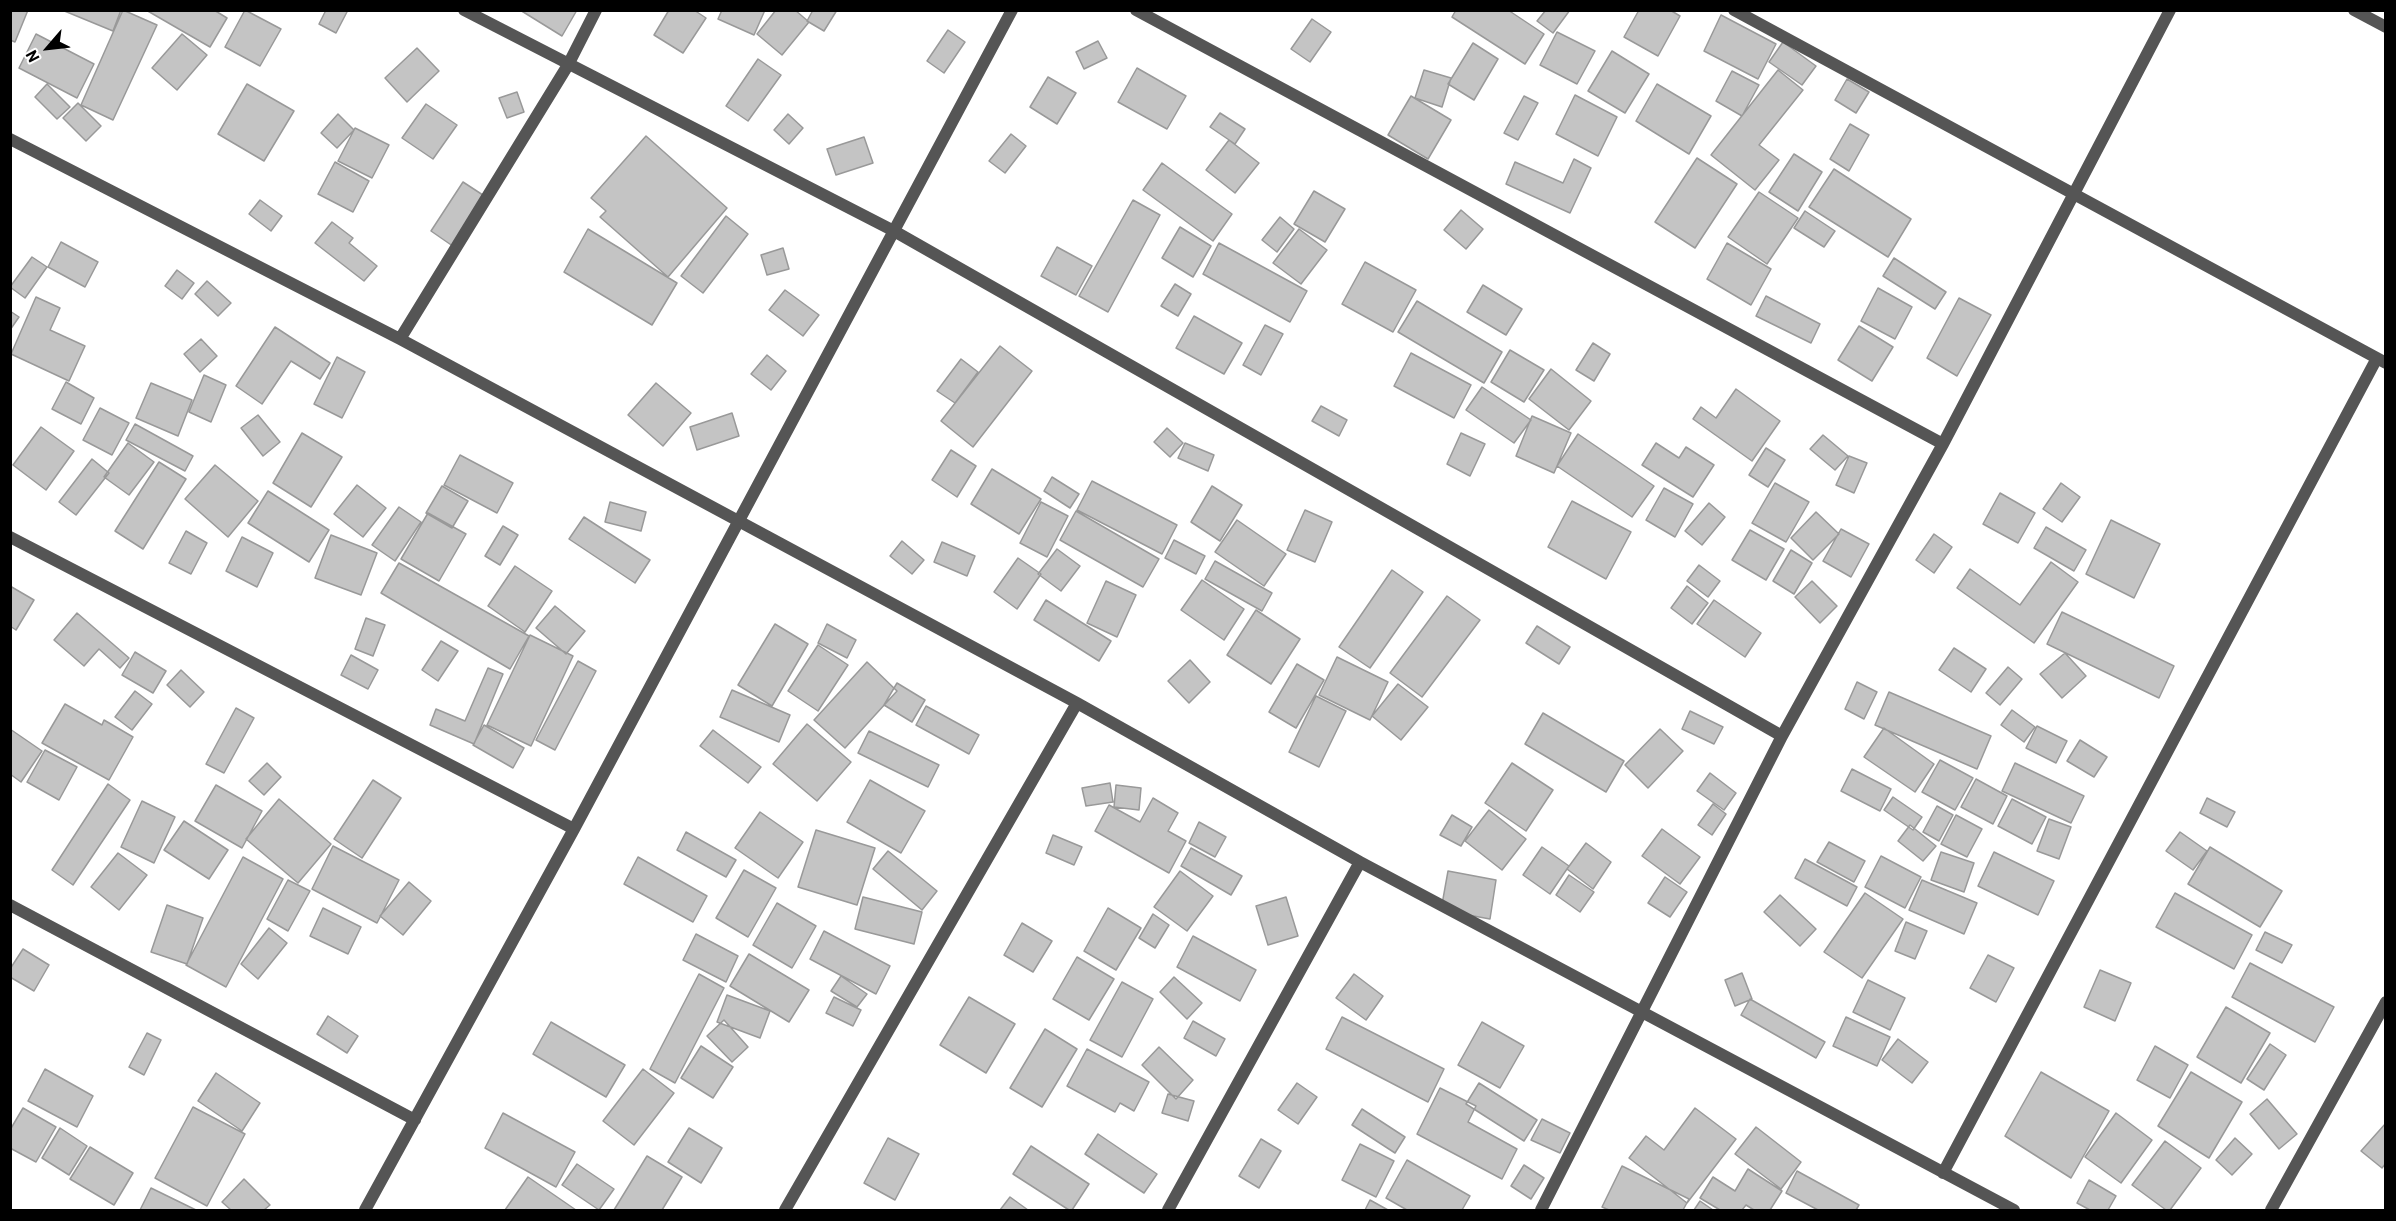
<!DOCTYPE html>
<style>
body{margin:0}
#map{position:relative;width:2396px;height:1221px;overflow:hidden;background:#fff;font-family:Barlow,sans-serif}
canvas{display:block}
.frame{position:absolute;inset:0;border:12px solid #000;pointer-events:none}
.north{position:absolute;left:18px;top:18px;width:60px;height:60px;-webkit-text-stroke:4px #fff;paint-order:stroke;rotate:242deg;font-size:16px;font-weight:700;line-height:24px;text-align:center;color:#000}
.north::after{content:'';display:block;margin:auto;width:21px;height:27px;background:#000;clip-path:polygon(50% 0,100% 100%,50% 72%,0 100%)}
</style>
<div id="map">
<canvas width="2396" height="1221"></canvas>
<div class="frame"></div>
<div class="north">N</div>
</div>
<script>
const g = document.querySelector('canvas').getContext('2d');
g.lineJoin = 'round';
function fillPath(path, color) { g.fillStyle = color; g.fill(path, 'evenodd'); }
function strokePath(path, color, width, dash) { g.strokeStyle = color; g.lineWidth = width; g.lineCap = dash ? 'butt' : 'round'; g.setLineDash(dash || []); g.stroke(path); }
const building = new Path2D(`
 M10,10h18l-13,32 -5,-2z
 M62,10h59l-8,21z
 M123,10l34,15 -44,95 -32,-15z
 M146,10h68l13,8 -17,29z
 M245,10l36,19 -21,37 -35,-19z
 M326,10h22l-12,23 -17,-9z
 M520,10h57l-15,26z
 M669,10h25l12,8 -23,35 -29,-18z
 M722,10h43l-11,25 -36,-16z
 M776,10h19l14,12 -27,33 -25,-21z
 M813,10h24l-13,21 -17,-10z
 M1456,10h52l36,24 -19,30 -73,-47z
 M1546,10h24l-17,23 -16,-12z
 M1639,10h31l10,6 -22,40 -34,-19z
 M1721,15l55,29 -18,35 -54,-28z
 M1312,19l19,13 -21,30 -19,-13z
 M948,30l17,12 -21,31 -17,-12z
 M1557,32l38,19 -18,33 -37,-19z
 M36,34l58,30 -17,34 -58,-30z
 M182,34l25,21 -30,35 -25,-22z
 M1098,41l9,17 -23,11 -8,-17z
 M1783,42l33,24 -14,19 -33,-23z
 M1473,43l25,16 -24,41 -26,-16z
 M417,48l22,23 -32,31 -22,-24z
 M1612,51l37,23 -24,39 -37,-22z
 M758,59l23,16 -33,46 -22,-15z
 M1137,68l49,28 -19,33 -49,-27z
 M1424,70l27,8 -9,29 -27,-9z
 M1778,70l25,20 -44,55 20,15 -24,30 -44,-35z
 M1732,71l27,14 -17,31 -26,-15z
 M1048,77l28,16 -19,31 -27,-17z
 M1847,79l22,13 -13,21 -21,-13z
 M47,84l23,23 -13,12 -22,-22z
 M247,84l47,27 -30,50 -46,-27z
 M1657,84l54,32 -22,38 -53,-33z
 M517,92l7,20 -17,6 -8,-20z
 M1575,95l42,22 -19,39 -42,-22z
 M1411,96l40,24 -23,39 -40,-24z
 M1524,96l14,7 -20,37 -14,-7z
 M78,103l23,23 -15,15 -23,-23z
 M426,104l31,21 -24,34 -31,-21z
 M1220,113l25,16 -10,15 -25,-17z
 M338,114l16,16 -17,18 -16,-15z
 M788,114l15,14 -14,16 -15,-14z
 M1850,124l19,11 -20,36 -19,-12z
 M355,128l34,17 -17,33 -34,-17z
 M1011,134l15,12 -21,27 -16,-12z
 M646,136l81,72 -59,69 -68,-60 6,-6 -15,-13z
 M864,137l9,26 -37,12 -9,-26z
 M1229,140l30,23 -24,30 -29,-23z
 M1794,154l28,18 -24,39 -29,-19z
 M1697,158l40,26 -42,64 -40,-26z
 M1574,159l17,9 -21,45 -64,-29 9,-22 48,21z
 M335,162l34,19 -16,31 -35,-18z
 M1162,163l70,51 -19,27 -70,-51z
 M1834,169l77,50 -23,38 -79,-50z
 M463,182l26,17 -32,50 -26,-18z
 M1314,191l31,18 -20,33 -31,-18z
 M1759,192l39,26 -31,46 -39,-27z
 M260,200l22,16 -11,15 -22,-17z
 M1133,200l27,15 -52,97 -29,-16z
 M1461,210l22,19 -17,20 -22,-19z
 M1805,211l30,20 -11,16 -30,-19z
 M726,216l22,18 -45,59 -22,-17z
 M1280,217l14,12 -17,23 -15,-12z
 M332,222l21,16 -4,5 28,23 -13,15 -49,-38z
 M1180,227l31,19 -18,31 -31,-19z
 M588,229l89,54 -25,42 -88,-53z
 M1299,229l28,21 -26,34 -28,-21z
 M61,242l37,20 -13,25 -37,-20z
 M1219,243l88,48 -17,31 -87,-48z
 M1727,243l44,26 -20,36 -44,-26z
 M1057,247l35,19 -16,29 -35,-19z
 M783,248l6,21 -22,6 -6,-20z
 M32,257l15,10 -22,31 -15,-11z
 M1894,258l52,34 -11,17 -52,-33z
 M1365,262l51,28 -23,42 -51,-28z
 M177,270l17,13 -12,16 -17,-13z
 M207,281l24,22 -13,13 -23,-22z
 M1175,284l16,10 -13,22 -17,-10z
 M1483,285l39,24 -16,26 -39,-23z
 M1878,288l34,19 -17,32 -34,-18z
 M785,290l34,25 -16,21 -34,-26z
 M1766,296l54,28 -9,19 -55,-27z
 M36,297l24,11 -10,22 35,16 -16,35 -58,-27z
 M1959,298l32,17 -34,61 -30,-18z
 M1417,301l85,51 -18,31 -86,-51z
 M10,311l9,6 -9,13z
 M1194,316l48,27 -18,31 -48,-26z
 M1265,325l18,9 -22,41 -18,-10z
 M1859,326l34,21 -21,34 -34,-21z
 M275,327l55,36 -10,16 -29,-18 -29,43 -26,-18z
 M201,339l16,17 -17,16 -16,-18z
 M1593,343l17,11 -16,27 -18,-11z
 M1000,346l32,25 -59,76 -32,-26z
 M1510,350l34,20 -20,32 -33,-20z
 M1411,353l60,32 -17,33 -60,-32z
 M767,355l19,16 -15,19 -20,-16z
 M337,357l28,15 -23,46 -28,-14z
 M961,359l17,13 -23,31 -18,-12z
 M1551,369l40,32 -22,29 -40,-31z
 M204,375l22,10 -15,37 -22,-10z
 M66,382l28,16 -13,26 -29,-15z
 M151,383l41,17 -14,36 -42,-18z
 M656,383l35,30 -28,33 -35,-31z
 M1482,387l49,33 -17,23 -48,-33z
 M1736,389l44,32 -28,40 -59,-42 8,-12 15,11z
 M1321,406l26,14 -8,16 -27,-15z
 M100,408l29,15 -17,32 -29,-15z
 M732,413l7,23 -42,14 -7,-23z
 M258,415l22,27 -17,14 -22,-28z
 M1532,416l39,17 -17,40 -38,-17z
 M135,424l58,32 -8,15 -59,-31z
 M41,427l33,24 -28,39 -33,-25z
 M1167,428l16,15 -13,14 -16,-15z
 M302,433l40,24 -31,50 -38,-24z
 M1461,433l24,11 -15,32 -23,-12z
 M1578,434l76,52 -22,31 -75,-51z
 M1823,435l25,21 -13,14 -25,-21z
 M128,443l26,19 -25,33 -25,-18z
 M1185,443l29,12 -6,16 -30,-13z
 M1656,443l23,15 7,-11 28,18 -21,32 -51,-32z
 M1766,448l19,12 -17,27 -19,-12z
 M951,450l25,16 -19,31 -25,-17z
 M460,455l53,28 -16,30 -53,-28z
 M1849,456l18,7 -13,30 -18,-8z
 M92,459l17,14 -33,42 -17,-13z
 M159,462l27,17 -43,70 -28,-18z
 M215,465l43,36 -30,36 -43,-38z
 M992,469l49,30 -22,35 -48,-30z
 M1052,477l27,17 -9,14 -26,-17z
 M1092,481l85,44 -15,29 -85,-44z
 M1775,483l34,19 -23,40 -34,-19z
 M2061,483l19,14 -18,25 -19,-13z
 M357,485l29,23 -23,29 -29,-23z
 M442,486l26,15 -16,27 -26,-15z
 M1212,486l30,19 -22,36 -29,-19z
 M1664,488l29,16 -18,33 -29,-17z
 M268,491l61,39 -20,32 -61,-39z
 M2000,493l35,20 -17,30 -35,-19z
 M1572,501l59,31 -25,47 -58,-32z
 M610,502l36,10 -5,19 -36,-9z
 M1041,502l27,14 -21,41 -27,-14z
 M1709,503l16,14 -23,28 -17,-14z
 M399,507l22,15 -26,39 -23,-16z
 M1305,510l27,12 -17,40 -28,-12z
 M1076,511l83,48 -16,28 -83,-47z
 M1816,512l23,22 -26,26 -22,-22z
 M428,513l38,21 -27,47 -38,-22z
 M584,517l66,43 -15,23 -66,-44z
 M1237,520l49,34 -22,32 -49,-34z
 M2111,520l49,24 -26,54 -48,-24z
 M503,526l15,9 -18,30 -15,-9z
 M2046,527l40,23 -12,21 -40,-23z
 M1841,529l28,15 -18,33 -28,-16z
 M1750,530l34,19 -18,31 -34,-20z
 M186,531l21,12 -16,31 -22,-11z
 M1934,534l18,13 -18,26 -18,-13z
 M331,535l46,18 -16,42 -46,-17z
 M242,537l31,16 -16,34 -31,-16z
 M1174,540l31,16 -9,18 -31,-16z
 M902,541l22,19 -12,14 -22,-18z
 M942,542l33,14 -8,20 -33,-14z
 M1057,549l23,17 -19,25 -23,-17z
 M1791,550l21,13 -18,31 -21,-13z
 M1018,558l23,16 -24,35 -23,-17z
 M1215,561l57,32 -10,18 -57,-32z
 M2051,562l27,20 -44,61 -77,-55 13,-19 50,36z
 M399,563l130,73 -19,33 -129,-76z
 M1699,565l21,16 -12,16 -21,-16z
 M515,566l37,25 -27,41 -37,-26z
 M1392,570l31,22 -53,76 -31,-21z
 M1202,580l42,29 -20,31 -43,-30z
 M1106,581l30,14 -19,42 -30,-14z
 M1812,581l25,25 -17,17 -25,-26z
 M10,586l24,14 -18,30 -6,-4z
 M1687,586l21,17 -16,21 -21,-16z
 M1447,596l33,24 -58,77 -32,-24z
 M1046,600l65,41 -12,20 -65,-41z
 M1714,600l47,33 -16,24 -48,-33z
 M555,606l30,25 -19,23 -30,-26z
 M1256,610l44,29 -29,45 -44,-29z
 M2062,612l112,54 -15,32 -112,-54z
 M77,613l52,45 -9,10 -21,-19 -15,17 -30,-26z
 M366,618l19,7 -12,31 -18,-7z
 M775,624l33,20 -36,62 -34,-21z
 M827,624l29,16 -9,18 -29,-15z
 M1537,626l33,21 -11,17 -33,-21z
 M530,635l43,21 -42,90 -44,-21z
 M441,641l17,10 -20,30 -16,-11z
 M818,645l30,20 -30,46 -30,-20z
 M1954,648l32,21 -15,23 -32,-22z
 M135,652l31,19 -13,22 -31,-18z
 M2065,653l21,23 -24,22 -22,-24z
 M351,655l27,15 -10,19 -27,-14z
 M1337,657l51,25 -18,38 -51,-25z
 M1190,660l20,22 -21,21 -21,-22z
 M578,661l18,10 -41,79 -19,-10z
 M867,662l30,29 -52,57 -31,-28z
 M1297,664l27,16 -28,48 -27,-16z
 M2008,667l14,12 -22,26 -14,-12z
 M488,668l15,6 -29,70 -44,-19 6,-16 29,12z
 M181,670l23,22 -14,15 -23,-22z
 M1857,682l20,10 -13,27 -19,-10z
 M897,683l28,17 -13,22 -28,-17z
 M1398,684l30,23 -27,33 -29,-24z
 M732,690l58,25 -11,27 -59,-25z
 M135,691l17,13 -20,26 -17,-13z
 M1889,692l102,44 -14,33 -102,-44z
 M1316,696l30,15 -27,56 -30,-15z
 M65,704l37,21 2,-5 29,17 -24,43 -67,-37z
 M926,706l53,29 -10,19 -53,-29z
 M236,708l18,10 -30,55 -18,-9z
 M2012,710l23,17 -11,15 -23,-17z
 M1690,711l33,16 -9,17 -32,-15z
 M1543,713l81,48 -18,31 -81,-48z
 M807,724l44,38 -34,39 -44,-37z
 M484,725l40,23 -11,20 -40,-23z
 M2037,726l30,15 -11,22 -30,-15z
 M1884,728l50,36 -19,28 -51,-35z
 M10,729l32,22 -21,31 -11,-8z
 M1660,729l23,22 -35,37 -23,-23z
 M713,730l48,37 -13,16 -48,-37z
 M869,731l70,34 -11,22 -70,-34z
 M2080,740l27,17 -13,20 -27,-16z
 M45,750l32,17 -18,33 -32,-18z
 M1940,760l33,18 -18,32 -33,-18z
 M267,763l14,14 -17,18 -15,-14z
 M1512,763l41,27 -27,41 -41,-28z
 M2015,763l69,33 -13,27 -69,-32z
 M1852,769l39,20 -11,22 -39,-20z
 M1710,773l26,20 -12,17 -27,-19z
 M1976,779l31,17 -14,28 -32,-17z
 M373,780l28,18 -39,60 -28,-19z
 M870,780l55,31 -24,42 -54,-31z
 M1110,783l3,19 -27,4 -4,-18z
 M108,784l22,16 -57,85 -21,-15z
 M216,785l46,26 -20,37 -47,-27z
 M1116,785l25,3 -2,22 -25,-3z
 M1893,797l29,20 -9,13 -29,-20z
 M1153,798l25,15 -10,18 18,10 -17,32 -74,-42 14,-26 31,17z
 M2207,798l28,14 -8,15 -27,-14z
 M279,799l52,45 -33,39 -52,-44z
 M2012,799l34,18 -14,27 -34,-18z
 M142,801l33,16 -21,46 -33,-16z
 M1713,804l13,10 -14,21 -14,-10z
 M1937,806l16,9 -14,26 -16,-9z
 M1489,810l37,29 -24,31 -37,-29z
 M760,812l43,30 -25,36 -43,-30z
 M1452,815l20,12 -11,19 -21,-11z
 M1956,815l26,14 -15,28 -26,-13z
 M2049,819l22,8 -12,32 -22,-8z
 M184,821l44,29 -19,29 -45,-29z
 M1199,822l27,15 -11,20 -26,-14z
 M1910,825l26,21 -13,15 -25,-20z
 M1662,829l38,28 -20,27 -38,-28z
 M816,830l59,18 -18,57 -59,-18z
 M686,832l50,28 -10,17 -49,-27z
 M2180,832l27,19 -14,19 -27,-19z
 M1053,835l29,12 -8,18 -28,-12z
 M1829,842l36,19 -11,21 -37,-20z
 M1586,843l25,19 -18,27 -26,-20z
 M333,846l66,34 -22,43 -65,-34z
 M1542,847l27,19 -19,28 -27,-19z
 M2210,847l72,44 -22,36 -72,-43z
 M1191,848l51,28 -11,19 -50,-29z
 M888,851l49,40 -15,19 -49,-41z
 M1941,852l33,11 -10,29 -33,-12z
 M1994,852l60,29 -16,34 -60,-29z
 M118,853l29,22 -28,35 -28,-23z
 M1881,856l40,21 -16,31 -40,-21z
 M243,857l40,22 -57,108 -40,-22z
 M638,857l69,39 -14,26 -69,-38z
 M1805,859l52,28 -10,19 -52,-28z
 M744,870l32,18 -28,49 -32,-19z
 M1180,871l33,25 -26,35 -33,-24z
 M1448,871l48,9 -6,39 -49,-9z
 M1569,875l25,17 -14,20 -24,-17z
 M1665,877l22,15 -17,25 -22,-14z
 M288,880l22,11 -22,40 -21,-12z
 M1922,880l55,23 -13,31 -55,-24z
 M409,882l22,19 -28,34 -23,-19z
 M1865,893l38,26 -41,59 -38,-26z
 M2175,893l77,42 -18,34 -78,-42z
 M1780,895l36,34 -16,17 -36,-34z
 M863,897l59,15 -8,32 -59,-15z
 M1286,897l12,39 -30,9 -12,-39z
 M777,903l39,23 -24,42 -39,-23z
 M167,905l36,13 -16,46 -36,-12z
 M323,908l38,19 -13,27 -38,-18z
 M1108,908l33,20 -25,42 -32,-19z
 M1153,914l16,11 -14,23 -16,-10z
 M1906,922l21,9 -12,28 -20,-8z
 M1022,923l30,18 -19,31 -29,-17z
 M269,928l18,15 -29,36 -17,-15z
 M824,931l66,35 -14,28 -66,-35z
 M2265,932l27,13 -10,18 -26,-13z
 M696,934l42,22 -12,26 -43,-22z
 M1193,936l63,34 -16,31 -63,-34z
 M23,949l26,16 -15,26 -24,-14v-8z
 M749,954l60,36 -20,32 -59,-36z
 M1988,955l26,13 -18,34 -26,-14z
 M1077,957l37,22 -25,41 -36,-21z
 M2250,963l84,44 -19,35 -83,-45z
 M2100,970l31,13 -16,38 -31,-14z
 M1742,973l10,26 -17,7 -10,-26z
 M699,974l25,14 -49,95 -25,-14z
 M1354,974l29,22 -17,24 -30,-22z
 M841,976l26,18 -10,13 -26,-16z
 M1174,977l28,26 -15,16 -27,-27z
 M1868,980l37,18 -15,32 -37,-18z
 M1122,982l31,17 -31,58 -32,-17z
 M727,995l43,16 -10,27 -43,-16z
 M834,997l27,13 -8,16 -27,-13z
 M969,997l46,27 -29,49 -46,-28z
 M1750,999l75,43 -9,16 -75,-43z
 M2226,1007l44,26 -29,50 -44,-26z
 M328,1016l30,20 -11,17 -30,-19z
 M1342,1017l102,52 -16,33 -102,-53z
 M1846,1017l44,20 -13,29 -44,-20z
 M724,1020l24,27 -16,15 -25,-26z
 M1193,1021l32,18 -9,17 -32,-18z
 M551,1022l74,43 -19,32 -73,-43z
 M1482,1022l42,24 -24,42 -42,-23z
 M1045,1029l32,20 -35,58 -32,-19z
 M147,1033l14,7 -17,35 -15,-8z
 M1898,1039l30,23 -16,21 -30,-23z
 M2270,1044l16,11 -22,35 -17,-11z
 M701,1046l32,21 -20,31 -32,-20z
 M2155,1046l33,19 -18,33 -33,-18z
 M1159,1047l34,33 -17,19 -34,-34z
 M1087,1049l62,33 -15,29 -14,-8 -5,9 -48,-26z
 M45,1069l48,27 -16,31 -49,-26z
 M643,1069l31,24 -40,52 -31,-24z
 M2041,1072l68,39 -38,67 -66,-42z
 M2191,1072l51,30 -33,56 -51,-32z
 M216,1073l44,30 -18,28 -44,-30z
 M1297,1083l20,14 -19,27 -20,-14z
 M1479,1083l58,37 -13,21 -58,-37z
 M1440,1088l36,18 -8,16 49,27 -15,30 -85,-45z
 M1168,1094l26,7 -6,20 -26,-8z
 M2267,1099l30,35 -18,15 -29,-35z
 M193,1107l52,27 -38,72 -52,-28z
 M23,1108l33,19 -20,35 -26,-14v-18z
 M1695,1108l41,31 -49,64 -58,-45 17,-22 18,14z
 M1362,1109l43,28 -10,16 -43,-28z
 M503,1113l72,39 -19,35 -71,-39z
 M2116,1113l36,27 -31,43 -36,-26z
 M1542,1119l28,14 -10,20 -29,-13z
 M2386,1123v40l-4,5 -21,-17z
 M1756,1127l45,35 -20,27 -46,-35z
 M60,1128l27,18 -18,29 -27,-17z
 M689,1128l33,20 -21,35 -33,-21z
 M1098,1134l59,40 -13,19 -59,-39z
 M888,1138l31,16 -24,46 -31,-17z
 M2235,1138l17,16 -20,21 -16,-15z
 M1261,1139l20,12 -22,37 -20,-12z
 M2165,1141l36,27 -31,42h-4l-34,-25z
 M1360,1144l34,17 -18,36 -34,-17z
 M1031,1146l58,38 -17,26h-3l-56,-36z
 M90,1147l43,26 -19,32 -44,-26z
 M647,1156l35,21 -20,33h-48z
 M1407,1160l63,36 -8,14h-55l-21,-12z
 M577,1164l37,25 -15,21 -37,-25z
 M1524,1165l20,13 -13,21 -20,-13z
 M1622,1166l67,33 -6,11h-74l-7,-3z
 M1748,1169l34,22 -12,19h-16l-8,-5 -4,5h-22l-20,-12 13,-21 22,14z
 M1797,1171l62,34 -3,5h-38l-32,-17z
 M528,1177l48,33h-71z
 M244,1179l26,26 -6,5h-33l-9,-8z
 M2089,1180l27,16 -8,14h-18l-13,-7z
 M151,1188l45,22h-56z
 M1010,1197l18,13h-28z
 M1370,1200l18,10h-23z
 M1700,1201l13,9h-19z`);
fillPath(building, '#c4c4c4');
strokePath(building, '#999', 1.5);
strokePath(new Path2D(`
 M464,10l430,221 888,505
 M1136,10l807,434
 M1734,10l652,353
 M2354,10l32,17
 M10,139l390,200 677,364 283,159 654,348
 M400,339l168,-274 28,-55
 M10,537l564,292
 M10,905l405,215
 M1943,1173l434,-815
 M365,1210l209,-381 438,-819
 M785,1210l292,-507
 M1168,1210l192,-348
 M1541,1210l241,-474 161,-292 227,-434
 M2271,1210l115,-208`), '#555', 12);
</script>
